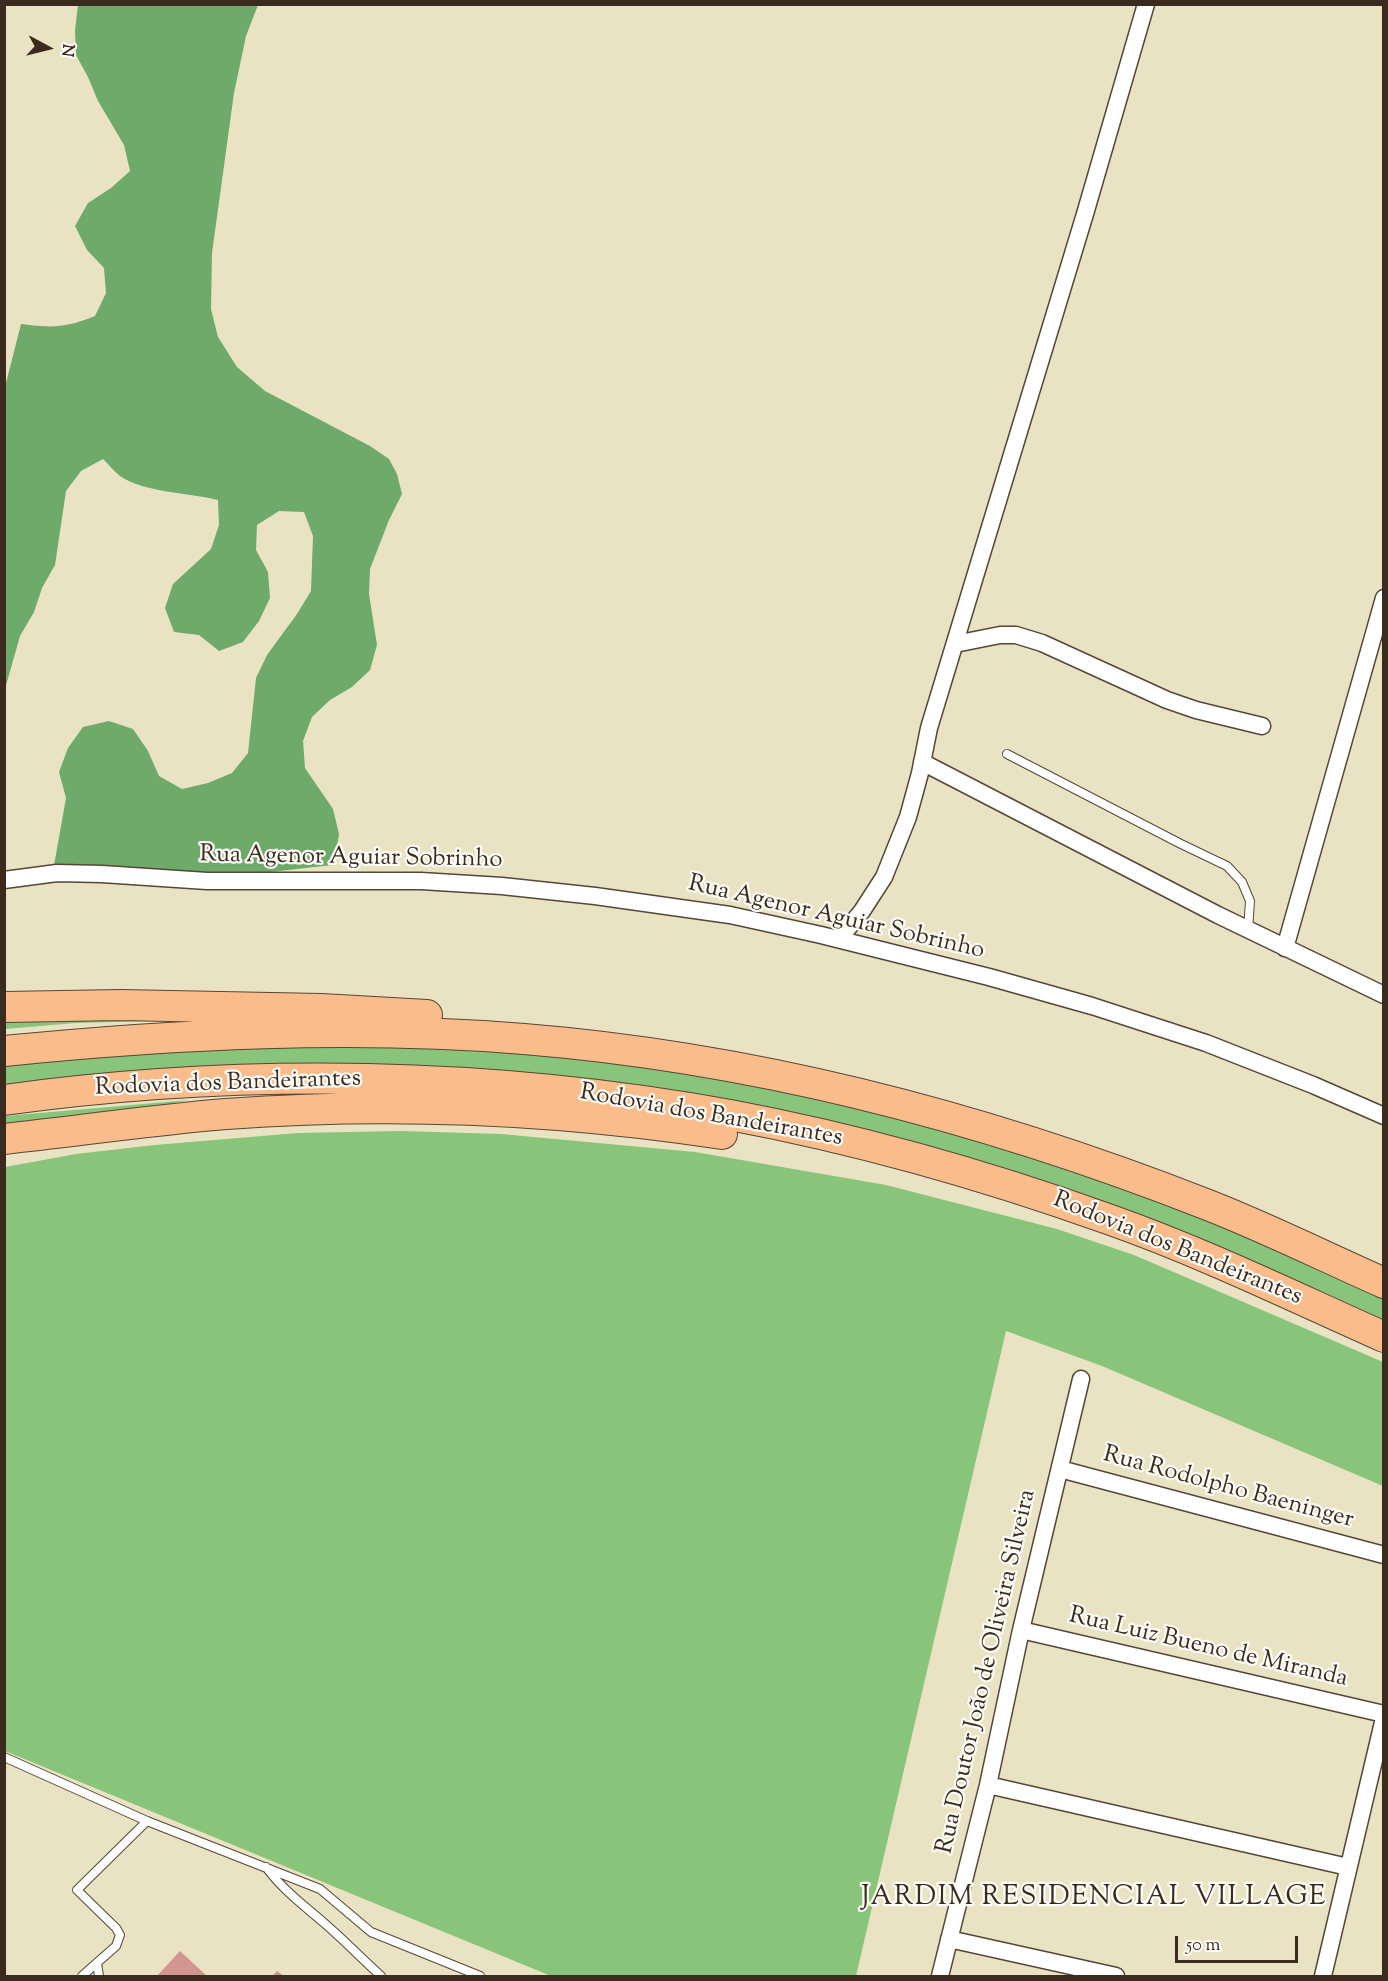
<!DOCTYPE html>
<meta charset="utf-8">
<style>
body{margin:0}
#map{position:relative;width:1388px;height:1981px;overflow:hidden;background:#e9e3c3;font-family:"Sorts Mill Goudy",serif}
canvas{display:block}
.frame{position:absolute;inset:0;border:6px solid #3b2a1e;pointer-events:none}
.north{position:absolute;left:18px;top:18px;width:60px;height:60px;-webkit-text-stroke:4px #fdfcf7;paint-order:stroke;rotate:97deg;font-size:16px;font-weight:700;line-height:24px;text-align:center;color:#3b2a1e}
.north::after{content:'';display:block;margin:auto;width:21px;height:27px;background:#3b2a1e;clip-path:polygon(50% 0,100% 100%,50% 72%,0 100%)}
.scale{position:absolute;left:1175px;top:1936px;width:123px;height:27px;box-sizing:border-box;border:3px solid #3b2a1e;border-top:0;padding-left:8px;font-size:18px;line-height:21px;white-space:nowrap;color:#3b2a1e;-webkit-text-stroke:4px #fdfcf7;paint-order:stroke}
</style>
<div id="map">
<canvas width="1388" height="1981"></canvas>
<div class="frame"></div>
<div class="north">N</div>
<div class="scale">50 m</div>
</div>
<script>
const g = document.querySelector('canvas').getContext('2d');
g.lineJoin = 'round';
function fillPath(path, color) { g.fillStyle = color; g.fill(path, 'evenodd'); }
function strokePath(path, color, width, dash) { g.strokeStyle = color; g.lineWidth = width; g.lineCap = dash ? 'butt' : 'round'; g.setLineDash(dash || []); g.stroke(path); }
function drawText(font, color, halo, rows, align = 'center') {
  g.font = font + ' "Sorts Mill Goudy",serif'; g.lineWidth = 4.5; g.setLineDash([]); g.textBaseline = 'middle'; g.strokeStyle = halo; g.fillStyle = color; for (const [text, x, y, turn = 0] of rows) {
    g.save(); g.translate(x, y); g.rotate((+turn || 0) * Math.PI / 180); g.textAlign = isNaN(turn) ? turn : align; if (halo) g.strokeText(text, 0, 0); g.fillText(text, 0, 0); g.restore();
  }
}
fillPath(new Path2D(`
 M61,1018l92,3 -77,2 -71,6v-9z
 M384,1039l178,12 277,46 290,87 254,109v32l-149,-68 -572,-162 -657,-5v-32z
 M189,1100l-76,16 -108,13v-13z
 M401,1131l100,3 194,18 191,33 171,44 77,26 249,107v124l-281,-120 -96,-35 -150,645h-305l-546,-225v-584l71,-13 79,-9 143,-12z`), '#88c479');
fillPath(new Path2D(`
 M78,5h180l-12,31 -12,57 -22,160 -1,56 7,28 19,30 28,24 105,55 19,13 8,15 5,20 -13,26 -19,49 -1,25 8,51 -7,25 -18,17 -22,13 -18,17 -9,24 2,27 28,41 6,25 -4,25 -3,6 -113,13 -166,-7 13,-73 -7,-26 9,-24 15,-21 26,-6 24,8 15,22 11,25 23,13 26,-6 24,-10 16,-20 8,-75 11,-23 30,-41 14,-23 2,-55 -9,-24 -25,-1 -22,14 -1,25 12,22 2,26 -11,23 -16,21 -24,9 -20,-16 -25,-3 -9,-24 8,-24 38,-35 8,-24 -1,-25c-28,-7 -76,-8 -98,-24 -6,-5 -12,-12 -17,-17l-22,12 -15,20 -11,74 -13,23 -8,24 -14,24 -15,53v-302l16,-63c32,4 44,4 74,-8l11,-23 -2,-25 -17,-18 -12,-24 13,-23 23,-15 19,-17 -6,-26 -26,-44 -10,-24 -12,-22 -1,-25z`), '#6eaa69');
fillPath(new Path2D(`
 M180,1951l27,25h-50z
 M277,1971l7,5h-12z`), '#d2958f');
const service = new Path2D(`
 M1007,754l174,90 46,22 15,16 8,19 -2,29
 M4,1757l143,64 173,68 51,43 109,44
 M266,1867c16,22 36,37 57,55 20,17 38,36 58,54
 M97,1963l2,13
 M82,1976l34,-30 4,-11 -4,-7 -39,-38 70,-69`);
const minor = new Path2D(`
 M955,644l45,-9h16l26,8 125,57 29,10 66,16
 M922,762l296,153 166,80
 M4,880l53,-7 45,1 105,7h214l81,5 93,10 135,19 91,20 168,42 103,29 114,37 107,42 71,31
 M839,939l23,-28 22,-34 24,-60 12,-44 9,-45 156,-514 61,-210
 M1285,948l99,-350
 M1060,1469l324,86
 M1021,1630l363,84
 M988,1785l360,82
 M949,1939l167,37
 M940,1976l48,-191 33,-155 60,-251
 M1323,1976l61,-258`);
const motorway = new Path2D(`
 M4,1007l117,-2 200,4 106,6
 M4,1051c172,-17 348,-26 520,-12 235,19 465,80 684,166 59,23 117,52 176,78
 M4,1100c239,-33 489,-28 726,15 128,24 255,60 378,104 94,33 184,77 276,118
 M4,1139c74,-8 148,-19 222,-25 165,-12 332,-5 496,20`);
strokePath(service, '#554637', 10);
strokePath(minor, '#554637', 19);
strokePath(motorway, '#554637', 32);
strokePath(service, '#fff', 8);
strokePath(minor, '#fff', 16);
strokePath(motorway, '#fabc8b', 30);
drawText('24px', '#3b2a1e', '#fdfcf7', [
 ["Rua Agenor Aguiar Sobrinho",351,859,1],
 ["Rua Agenor Aguiar Sobrinho",836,919,13],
 ["Rodovia dos Bandeirantes",228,1085,-2],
 ["Rodovia dos Bandeirantes",711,1117,10],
 ["Rodovia dos Bandeirantes",1177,1250,22],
 ["Rua Rodolpho Baeninger",1228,1489,15],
 ["Rua Luiz Bueno de Miranda",1208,1649,13],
 ["Rua Doutor João de Oliveira Silveira",988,1672,-77]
]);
g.letterSpacing = '1.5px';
drawText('27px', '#3b2a1e', '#fdfcf7', [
 ["JARDIM RESIDENCIAL VILLAGE",1094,1899]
]);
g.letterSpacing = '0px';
</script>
